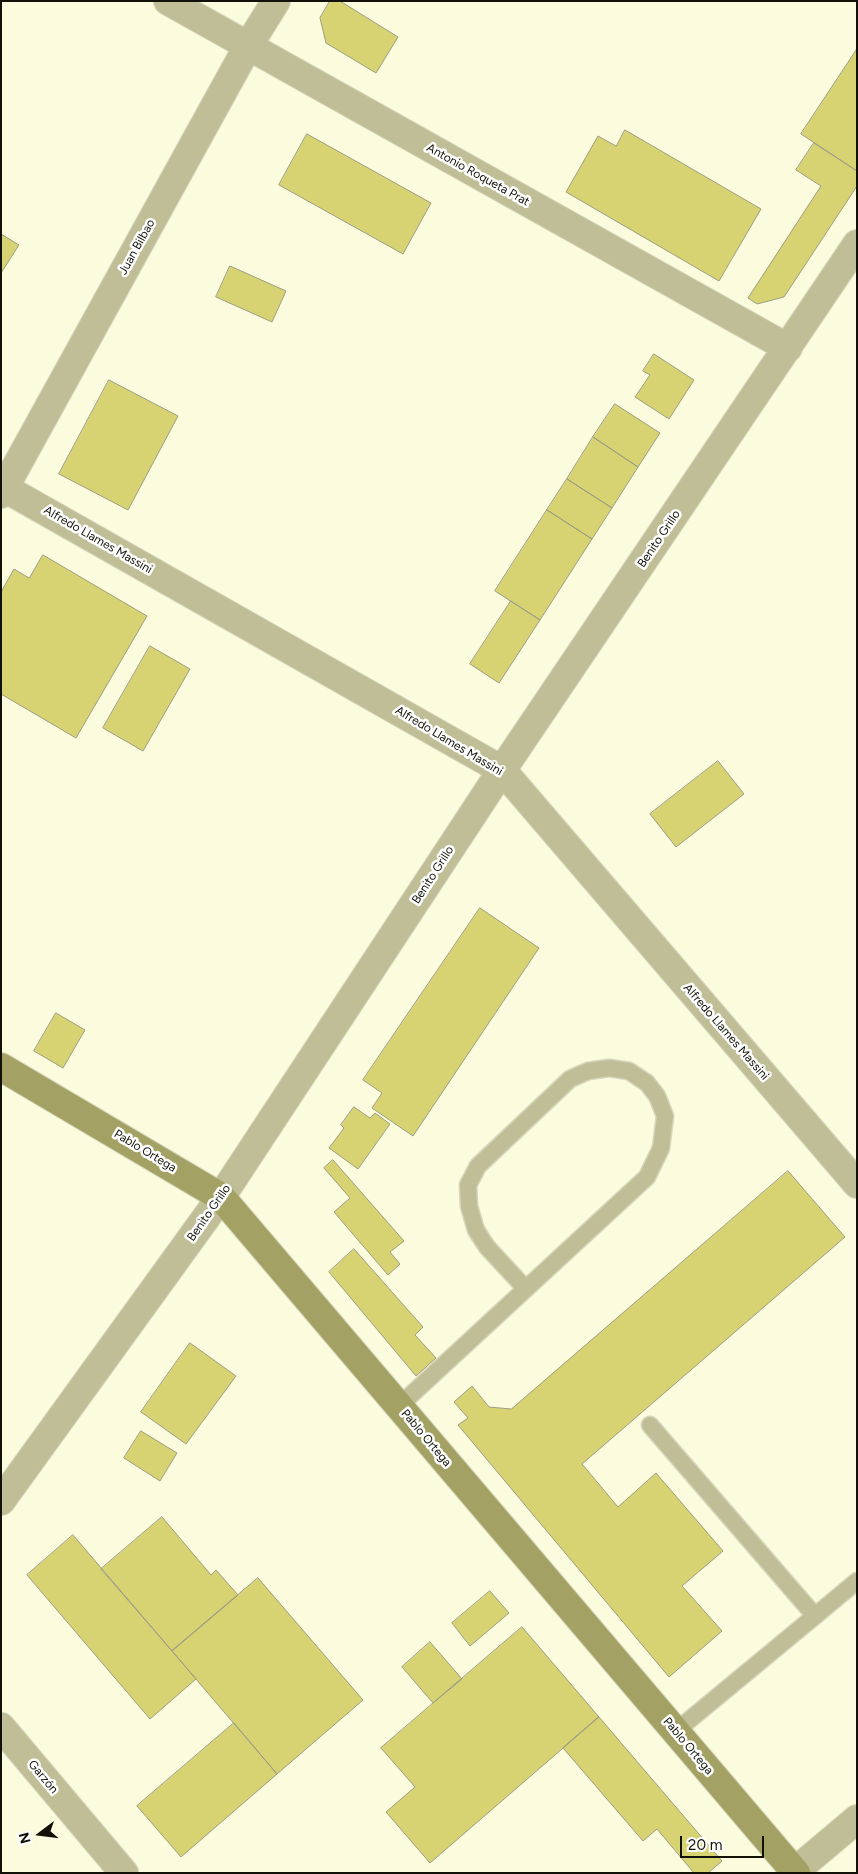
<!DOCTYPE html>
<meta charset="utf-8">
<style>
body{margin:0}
#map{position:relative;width:858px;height:1874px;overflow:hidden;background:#fbfbde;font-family:Figtree,sans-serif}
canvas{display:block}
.frame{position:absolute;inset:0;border:2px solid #111107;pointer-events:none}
.north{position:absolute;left:15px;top:1809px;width:50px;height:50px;-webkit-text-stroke:4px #fff;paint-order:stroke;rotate:255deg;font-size:14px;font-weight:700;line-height:20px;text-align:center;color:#111107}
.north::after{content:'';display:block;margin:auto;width:18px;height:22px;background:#111107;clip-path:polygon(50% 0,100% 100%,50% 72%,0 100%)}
.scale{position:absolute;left:680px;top:1836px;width:84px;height:22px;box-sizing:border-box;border:2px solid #111107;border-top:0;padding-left:6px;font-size:15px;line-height:18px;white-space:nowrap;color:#111107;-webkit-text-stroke:4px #fff;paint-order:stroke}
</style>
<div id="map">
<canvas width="858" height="1874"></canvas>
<div class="frame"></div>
<div class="north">N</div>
<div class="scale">20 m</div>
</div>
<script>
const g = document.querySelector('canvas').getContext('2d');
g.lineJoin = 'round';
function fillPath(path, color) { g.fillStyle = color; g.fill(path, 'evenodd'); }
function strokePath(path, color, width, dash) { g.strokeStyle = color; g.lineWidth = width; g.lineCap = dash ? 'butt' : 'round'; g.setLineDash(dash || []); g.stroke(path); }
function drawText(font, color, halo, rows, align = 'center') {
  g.font = font + ' Figtree,sans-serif'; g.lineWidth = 5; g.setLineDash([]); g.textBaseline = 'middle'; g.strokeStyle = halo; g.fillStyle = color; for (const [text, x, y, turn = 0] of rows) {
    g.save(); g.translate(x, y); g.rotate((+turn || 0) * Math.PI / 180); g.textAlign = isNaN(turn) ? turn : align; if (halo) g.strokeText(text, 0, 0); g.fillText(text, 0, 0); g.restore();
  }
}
const building = new Path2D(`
 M330,1h10l58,36 -22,36 -50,-30 -6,-25z
 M857,49v122l-56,-37z
 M625,130l136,79 -42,72 -153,-89 32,-56 18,10z
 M307,134l124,69 -28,51 -124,-69z
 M814,143l43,28v15l-73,111 -27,7 -9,-6 73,-112 -25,-16z
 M1,234l18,11 -18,28z
 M230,266l56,25 -14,31 -56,-25z
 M654,354l40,26 -25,39 -34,-22 15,-22 -7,-4z
 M109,380l69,36 -50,94 -69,-36z
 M615,404l45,29 -22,34 -45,-30z
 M593,437l45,30 -26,41 -45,-29z
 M567,479l45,29 -20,31 -45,-29z
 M547,510l45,29 -52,81 -45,-29z
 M43,555l104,61 -71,122 -75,-44v-102l13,-23 15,9z
 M511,601l29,19 -41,63 -29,-19z
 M150,646l40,23 -47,82 -40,-23z
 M718,761l26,33 -68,53 -26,-33z
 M480,908l59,40 -126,188 -41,-28 10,-15 -19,-13z
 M56,1013l29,17 -22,38 -29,-17z
 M354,1107l16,11 5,-5 15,11 -32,45 -29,-21 15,-20 -3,-3z
 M333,1160l71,81 -14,11 10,12 -12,11 -54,-63 16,-14 -26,-30z
 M788,1171l57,66 -263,227 36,43 38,-34 67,78 -41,35 40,45 -53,46 -211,-252 10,-7 -14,-16 18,-16 17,21 22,2z
 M354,1249l69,78 -8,8 21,23 -20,18 -87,-104z
 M190,1343l46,33 -50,68 -45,-32z
 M141,1431l36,22 -17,28 -36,-23z
 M162,1517l49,58 5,-5 22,25 -66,56 -71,-82z
 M73,1535l123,144 -46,40 -123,-144z
 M258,1578l105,122 -86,74 -105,-123z
 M490,1591l19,22 -39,33 -18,-23z
 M522,1627l77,90 -169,146 -44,-51 29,-25 -34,-39z
 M430,1642l32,37 -29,24 -31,-36z
 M599,1717l123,144 -14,12h-14l-37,-44 -14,12 -80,-93z
 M234,1723l43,51 -96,83 -44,-51z`);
fillPath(building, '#d7d272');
strokePath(building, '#9d9d83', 1);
const lane = new Path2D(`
 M399,1406l248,-229 14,-29 4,-32 -8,-20 -10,-13 -18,-12 -20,-3 -21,3 -18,8 -92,87 -10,19 1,21 7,24 11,17 39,42
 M650,1425l165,191 -139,115
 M815,1616l42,-35`);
const street = new Path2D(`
 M168,1l620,347
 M1,486l501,284 355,414
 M1,494l247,-448 28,-45
 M1,1501l220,-304 281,-427 355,-526
 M1,1727l123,146
 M793,1873l64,-54`);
const secondary = new Path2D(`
 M1,1067l220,130 575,676`);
strokePath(lane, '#d6d6bc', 19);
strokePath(street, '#d6d6bc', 30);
strokePath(secondary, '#d6d6bc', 30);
strokePath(lane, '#bfbe96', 16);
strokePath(street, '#bfbe96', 28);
strokePath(secondary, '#a3a164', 28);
drawText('12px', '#111107', '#fff', [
 ["Antonio Roqueta Prat",478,175,29],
 ["Juan Bilbao",137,247,-61],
 ["Benito Grillo",659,539,-56],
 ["Alfredo Llames Massini",98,540,30],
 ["Alfredo Llames Massini",449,741,31],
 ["Benito Grillo",433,875,-57],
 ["Alfredo Llames Massini",726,1032,49],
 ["Pablo Ortega",145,1151,31],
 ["Benito Grillo",209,1213,-55],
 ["Pablo Ortega",426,1438,50],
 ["Pablo Ortega",688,1746,50],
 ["Garzón",43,1777,50]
]);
</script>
